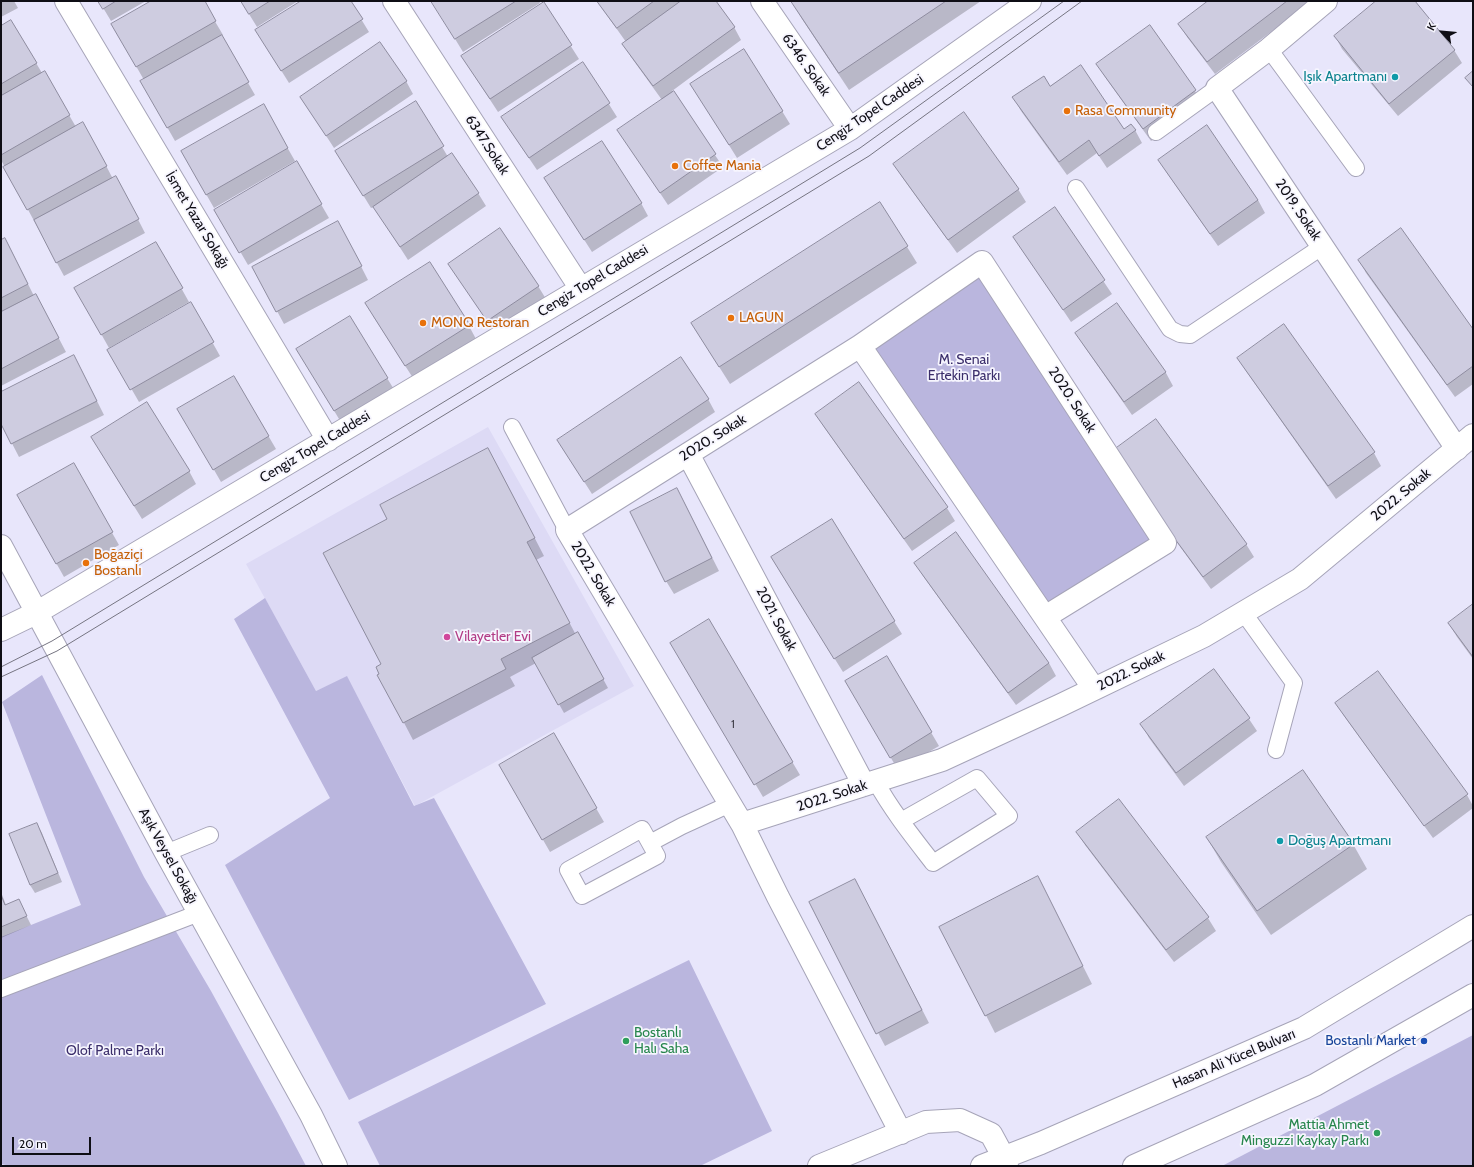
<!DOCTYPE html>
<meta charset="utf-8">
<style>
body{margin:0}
#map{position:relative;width:1474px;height:1167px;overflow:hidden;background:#e8e6fb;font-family:Cabin,sans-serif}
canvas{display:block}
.frame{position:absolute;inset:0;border:2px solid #0f0e15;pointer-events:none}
.north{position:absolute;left:1422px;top:12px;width:40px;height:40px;-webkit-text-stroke:3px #f6f5fe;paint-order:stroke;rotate:297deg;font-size:11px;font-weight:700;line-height:16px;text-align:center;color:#0f0e15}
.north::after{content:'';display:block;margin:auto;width:14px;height:18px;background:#0f0e15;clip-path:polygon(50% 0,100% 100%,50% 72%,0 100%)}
.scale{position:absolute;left:12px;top:1137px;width:79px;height:18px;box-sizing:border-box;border:2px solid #0f0e15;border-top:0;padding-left:5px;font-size:12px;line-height:14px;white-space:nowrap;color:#0f0e15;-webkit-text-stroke:3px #f6f5fe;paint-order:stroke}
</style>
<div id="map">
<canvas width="1474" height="1167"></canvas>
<div class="frame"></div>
<div class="north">K</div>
<div class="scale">20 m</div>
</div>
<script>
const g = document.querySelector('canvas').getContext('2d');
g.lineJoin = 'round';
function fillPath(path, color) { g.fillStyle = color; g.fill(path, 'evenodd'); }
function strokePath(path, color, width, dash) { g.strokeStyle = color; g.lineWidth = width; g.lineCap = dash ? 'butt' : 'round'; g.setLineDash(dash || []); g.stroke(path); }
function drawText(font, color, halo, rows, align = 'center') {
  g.font = font + ' Cabin,sans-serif'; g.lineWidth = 3.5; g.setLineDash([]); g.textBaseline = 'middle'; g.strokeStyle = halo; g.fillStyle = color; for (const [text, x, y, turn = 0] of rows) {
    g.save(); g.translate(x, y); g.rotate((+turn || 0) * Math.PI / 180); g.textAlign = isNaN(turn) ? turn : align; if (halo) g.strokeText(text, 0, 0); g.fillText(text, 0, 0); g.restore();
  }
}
fillPath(new Path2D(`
 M488,427l146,259 -219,120 -68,-129 -31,14 -70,-127z`), '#dddaf5');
fillPath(new Path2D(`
 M982,262l183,281 -120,74 -185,-271z
 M265,598l51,93 31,-15 67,130 20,-8 112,206 -197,96 -124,-235 105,-67 -96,-179z
 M42,675l102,202 67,114 67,122 28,53h-295l-10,-2v-227l80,-32 -79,-203z
 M689,960l83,171 -72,35h-320l-22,-44z
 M1473,1035v131h-251z`), '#bab6de');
fillPath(new Path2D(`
 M1,1h13l4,7 -17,9z
 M99,1h47l-35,20z
 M153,1h50l20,34 -2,1 34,59 -80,46 -34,-60 3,-1 -32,-56z
 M241,1h57l-41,26z
 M303,1h47l19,31 -80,51 -25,-40z
 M432,1h107l1,2 -77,49z
 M597,1h118l19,26 7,13 -69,51 51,76 -55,38 -50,-75 44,-30 -31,-43 -7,-13 2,-2z
 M794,1h187l-132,89 -47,-71 -10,-17z
 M1210,1h102l-97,73 -28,-37 -8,-13z
 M1377,1h37l40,49 8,13 -64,53 -56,-67 -7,-13z
 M544,4l35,55 -81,53 -28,-43z
 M11,21l31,52 2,-1 32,55 15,10 22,42 10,11 22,43 -81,43 -63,-116v-133z
 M1150,27l45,64 8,13 -52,37 -46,-64 -8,-13z
 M583,63l34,54 -80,53 -27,-40z
 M406,81l7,13 -79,54 -33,-51z
 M1050,87l74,43h11l7,13 -35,25 -10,-15 -30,22 -46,-64 -7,-13z
 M699,97l83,14 8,13 -53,34z
 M416,103l32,54 30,36 8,13 -78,54 -34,-53 -3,1 -27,-44z
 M263,105l32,56 -81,47 -32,-56z
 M1160,160l98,40 7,13 -47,33 -51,-73z
 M297,163l32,55 -81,47 -32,-55z
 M895,164l123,25 8,13 -69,51 -55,-76z
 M553,191l88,12 7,13 -56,36z
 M880,203l37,60 -187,121 -38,-60z
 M1055,209l57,85 -41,28 -57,-85z
 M345,235l23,45 -84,44 -7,-13z
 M1,237l2,3 2,-1 7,13 22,44 9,12 23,44 -65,34z
 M156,243l33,59 -80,46 -33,-59z
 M1359,260l114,70v54l-18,13 -89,-124z
 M450,265l88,21 8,13 -50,35z
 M191,304l29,52 -81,46 -30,-52z
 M1117,304l49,69 7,13 -41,29 -48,-69 -8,-13z
 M373,316l96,10 7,13 -63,39z
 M1284,326l90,127 7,13 -45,33 -90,-128 -8,-13z
 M305,362l82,16 8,13 -53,33z
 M81,369l23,46 -85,42 -18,-35v-29z
 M234,377l42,72 -55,33 -42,-73z
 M859,384l88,124 8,13 -43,30 -88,-124 -8,-13z
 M708,399l7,13 -123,82 -34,-53z
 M99,450l90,21 7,13 -54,35z
 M73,464l46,81 -55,32 -46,-82z
 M1120,465l126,79 8,13 -43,32z
 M498,467l46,89 -8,4 40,75 2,-2 30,55 -44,25 -28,-50 -26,14 5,9 -102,54 -34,-65 2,-1 2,-9z
 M684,502l35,69 -45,23 -8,-13z
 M831,520l71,114 -59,38 -64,-102z
 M916,563l133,100 7,13 -40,29 -93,-129z
 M1473,606v53l-16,-22 -8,-13z
 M709,621l91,154 -37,22 -91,-154z
 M887,657l52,89 -41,24 -52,-89z
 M1214,671l35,48 8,12 -73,55 -35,-48 -7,-13z
 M1336,703l131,92 6,11v2l-40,30 -89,-122z
 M554,735l50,87 -54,30 -50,-87z
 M1119,801l89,117 8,13 -42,31 -89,-117 -8,-13z
 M37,824l5,9 20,49 -27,11 -5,-8 -20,-51z
 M1207,838l146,6 14,25 -96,66 -50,-73z
 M1,892l5,13 13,-4 12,24 -30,13z
 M862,893l67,130 -44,23 -75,-143z
 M1047,895l45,89 -97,49 -54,-106z`), '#0003');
const building = new Path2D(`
 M98,1h18l-13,8z
 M151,1h54l11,20 -80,46 -25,-43z
 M241,1h29l-21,13z
 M301,1h50l12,18 -82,52 -26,-41z
 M431,1h85l-61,38z
 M597,1h57l-37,27z
 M681,1h35l19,26 -82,59 -31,-42z
 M791,1h155l-107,72z
 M1208,1h79l-80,61 -29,-38z
 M1376,1h39l40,49 -66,54 -55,-68z
 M544,2l28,43 -82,54 -29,-43z
 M11,20l26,43 -36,21v-58z
 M1150,25l46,65 -53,39 -47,-65z
 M222,35l27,47 -82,46 -27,-47z
 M380,42l27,39 -81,55 -26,-39z
 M744,49l39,62 -54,34 -39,-61z
 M583,62l27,41 -81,55 -28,-41z
 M1081,65l43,64 7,-5 5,6 -37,26 -10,-16 -30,22 -47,-65 32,-21 6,10z
 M45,71l25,44 -69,40v-59z
 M1473,71v16l-8,-9z
 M674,91l42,63 -56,39 -43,-63z
 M416,101l28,45 -81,50 -28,-45z
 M264,104l24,44 -82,47 -25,-44z
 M964,112l55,77 -71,51 -55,-76z
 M83,122l24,44 -80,44 -24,-43z
 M1207,125l51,75 -48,34 -52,-74z
 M602,141l40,62 -58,37 -40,-62z
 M452,153l27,40 -79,54 -27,-40z
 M297,161l25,43 -83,49 -25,-43z
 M116,176l23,43 -83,44 -22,-43z
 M880,202l28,44 -189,121 -28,-44z
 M1055,207l50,73 -42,30 -50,-73z
 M338,221l24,45 -86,46 -24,-45z
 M500,228l39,58 -52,35 -39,-57z
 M1401,228l72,101v37l-26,19 -89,-125z
 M5,238l23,46 -27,14v-58z
 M156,242l27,46 -82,47 -27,-47z
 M430,262l40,63 -65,41 -40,-63z
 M36,294l23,44 -58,31v-57z
 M191,302l23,40 -84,48 -23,-40z
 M1117,303l49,69 -42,30 -49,-69z
 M350,316l38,62 -54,33 -38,-62z
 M1284,324l91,128 -47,34 -91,-128z
 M74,355l23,46 -86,43 -10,-20v-32z
 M681,357l28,42 -125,83 -27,-42z
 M234,376l35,60 -56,34 -36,-61z
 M859,382l89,125 -44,32 -89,-125z
 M147,402l43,69 -56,35 -43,-69z
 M1156,419l91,125 -44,33 -92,-125z
 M488,448l47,90 -8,4 43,81 -69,36 5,10 -103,54 -26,-48 2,-1 -3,-7 5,-3 -58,-111 64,-34 -7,-14z
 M74,463l39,69 -57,32 -39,-69z
 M677,488l35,70 -47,24 -35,-70z
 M832,519l63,102 -61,38 -63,-102z
 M956,532l93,131 -41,30 -94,-130z
 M1473,604v53l-25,-34z
 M709,619l84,143 -39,23 -84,-142z
 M578,632l26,47 -46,26 -26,-47z
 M887,656l45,76 -42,26 -45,-77z
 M1214,669l36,49 -74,55 -36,-49z
 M1378,671l90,123 -44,32 -89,-123z
 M554,733l43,75 -55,32 -43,-75z
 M1303,770l51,74 -97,67 -51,-74z
 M1119,799l90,118 -43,33 -90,-118z
 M37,823l21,50 -28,12 -21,-51z
 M1038,876l45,90 -98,50 -46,-89z
 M855,879l67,131 -46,24 -67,-132z
 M1,895l4,10 14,-6 8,17 -26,11z`);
fillPath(building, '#cecce0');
strokePath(building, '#8e8c9f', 1);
const lane = new Path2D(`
 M1269,49l87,119
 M1156,132l61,-44
 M1076,188l94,141 10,5 10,1 133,-89
 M512,427l55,103
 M1243,612l51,71 -18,67
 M876,782c16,29 37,55 57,81l76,-47 -32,-38 -76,43
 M642,829l15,27 -75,40 -14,-26z
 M650,843l32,-17 48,-22
 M166,853l44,-18
 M1,989l198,-76`);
const street = new Path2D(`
 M66,1l262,439
 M394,1l187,288
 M762,1l88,128
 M1326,1l-57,48 -52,39 240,361
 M860,346l234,343
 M688,454l176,331
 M1,546l165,307 145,262 25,51
 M1,630l35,-17 814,-484 180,-128
 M742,824l200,-64 119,-55 143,-69 96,-57 173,-144
 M901,1133l-123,-236 -36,-73 -175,-294 293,-184 122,-84 183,281 -120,74
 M819,1166l107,-44 34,-2 31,14 13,24 3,8`);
const primary = new Path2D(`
 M982,1166l59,-23 263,-115 169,-102
 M1134,1166l181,-81 158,-90`);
strokePath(lane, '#a6a4b8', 18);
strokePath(street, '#a6a4b8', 24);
strokePath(primary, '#a6a4b8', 24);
strokePath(lane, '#fff', 16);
strokePath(street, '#fff', 22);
strokePath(primary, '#fff', 22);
strokePath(new Path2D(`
 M1,667l51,-26 808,-493 204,-147
 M1,677l56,-26 812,-495 213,-155`), '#757481', 1);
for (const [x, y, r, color] of [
 [1395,77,4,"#0f9aa8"],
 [1067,111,4,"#e8710a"],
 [675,166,4,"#e8710a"],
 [731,318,4,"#e8710a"],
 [423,323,4,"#e8710a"],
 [86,563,4,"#e8710a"],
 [447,637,4,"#d1479c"],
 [1280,841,4,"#0f9aa8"],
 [626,1041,4,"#2e9e5b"],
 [1424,1041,4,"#1a4fb4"],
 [1377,1133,4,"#2e9e5b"]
]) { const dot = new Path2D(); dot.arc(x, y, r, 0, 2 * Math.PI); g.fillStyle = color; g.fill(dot); strokePath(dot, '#f6f5fe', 1.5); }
drawText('12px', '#3f3e48', null, [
 ["1",733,724]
]);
drawText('14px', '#0f0e15', '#f6f5fe', [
 ["6346. Sokak",806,65,55],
 ["Cengiz Topel Caddesi",870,113,-34],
 ["6347.Sokak",487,145,57],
 ["2019. Sokak",1298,210,56],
 ["İsmet Yazar Sokağı",197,220,59],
 ["Cengiz Topel Caddesi",593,281,-31],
 ["2020. Sokak",1072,400,57],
 ["2020. Sokak",713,438,-32],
 ["Cengiz Topel Caddesi",315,447,-31],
 ["2022. Sokak",1401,495,-40],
 ["2022. Sokak",593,574,59],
 ["2021. Sokak",776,619,62],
 ["2022. Sokak",1131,671,-26],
 ["2022. Sokak",832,796,-18],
 ["Aşık Veysel Sokağı",168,856,61],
 ["Hasan Ali Yücel Bulvarı",1234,1059,-23]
]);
drawText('14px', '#0d838f', '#f6f5fe', [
 ["Işık Apartmanı",1387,77],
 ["Doğuş Apartmanı",1288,841,"left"]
], 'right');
drawText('14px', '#c56008', '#f6f5fe', [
 ["Rasa Community",1075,111],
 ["Coffee Mania",683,166],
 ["LAGUN",739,318],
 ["MONQ Restoran",431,323],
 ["Boğaziçi",94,555],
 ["Bostanlı",94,571]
], 'left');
drawText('14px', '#3b2e6b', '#f6f5fe', [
 ["M. Senai",964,360],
 ["Ertekin Parkı",964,376],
 ["Olof Palme Parkı",115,1051]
]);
drawText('14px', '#b23c85', '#f6f5fe', [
 ["Vilayetler Evi",455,637]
], 'left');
drawText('14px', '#27864d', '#f6f5fe', [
 ["Bostanlı",634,1033],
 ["Halı Saha",634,1049],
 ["Mattia Ahmet",1369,1125,"right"],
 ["Minguzzi Kaykay Parkı",1369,1141,"right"]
], 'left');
drawText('14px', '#164399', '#f6f5fe', [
 ["Bostanlı Market",1416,1041]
], 'right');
</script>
